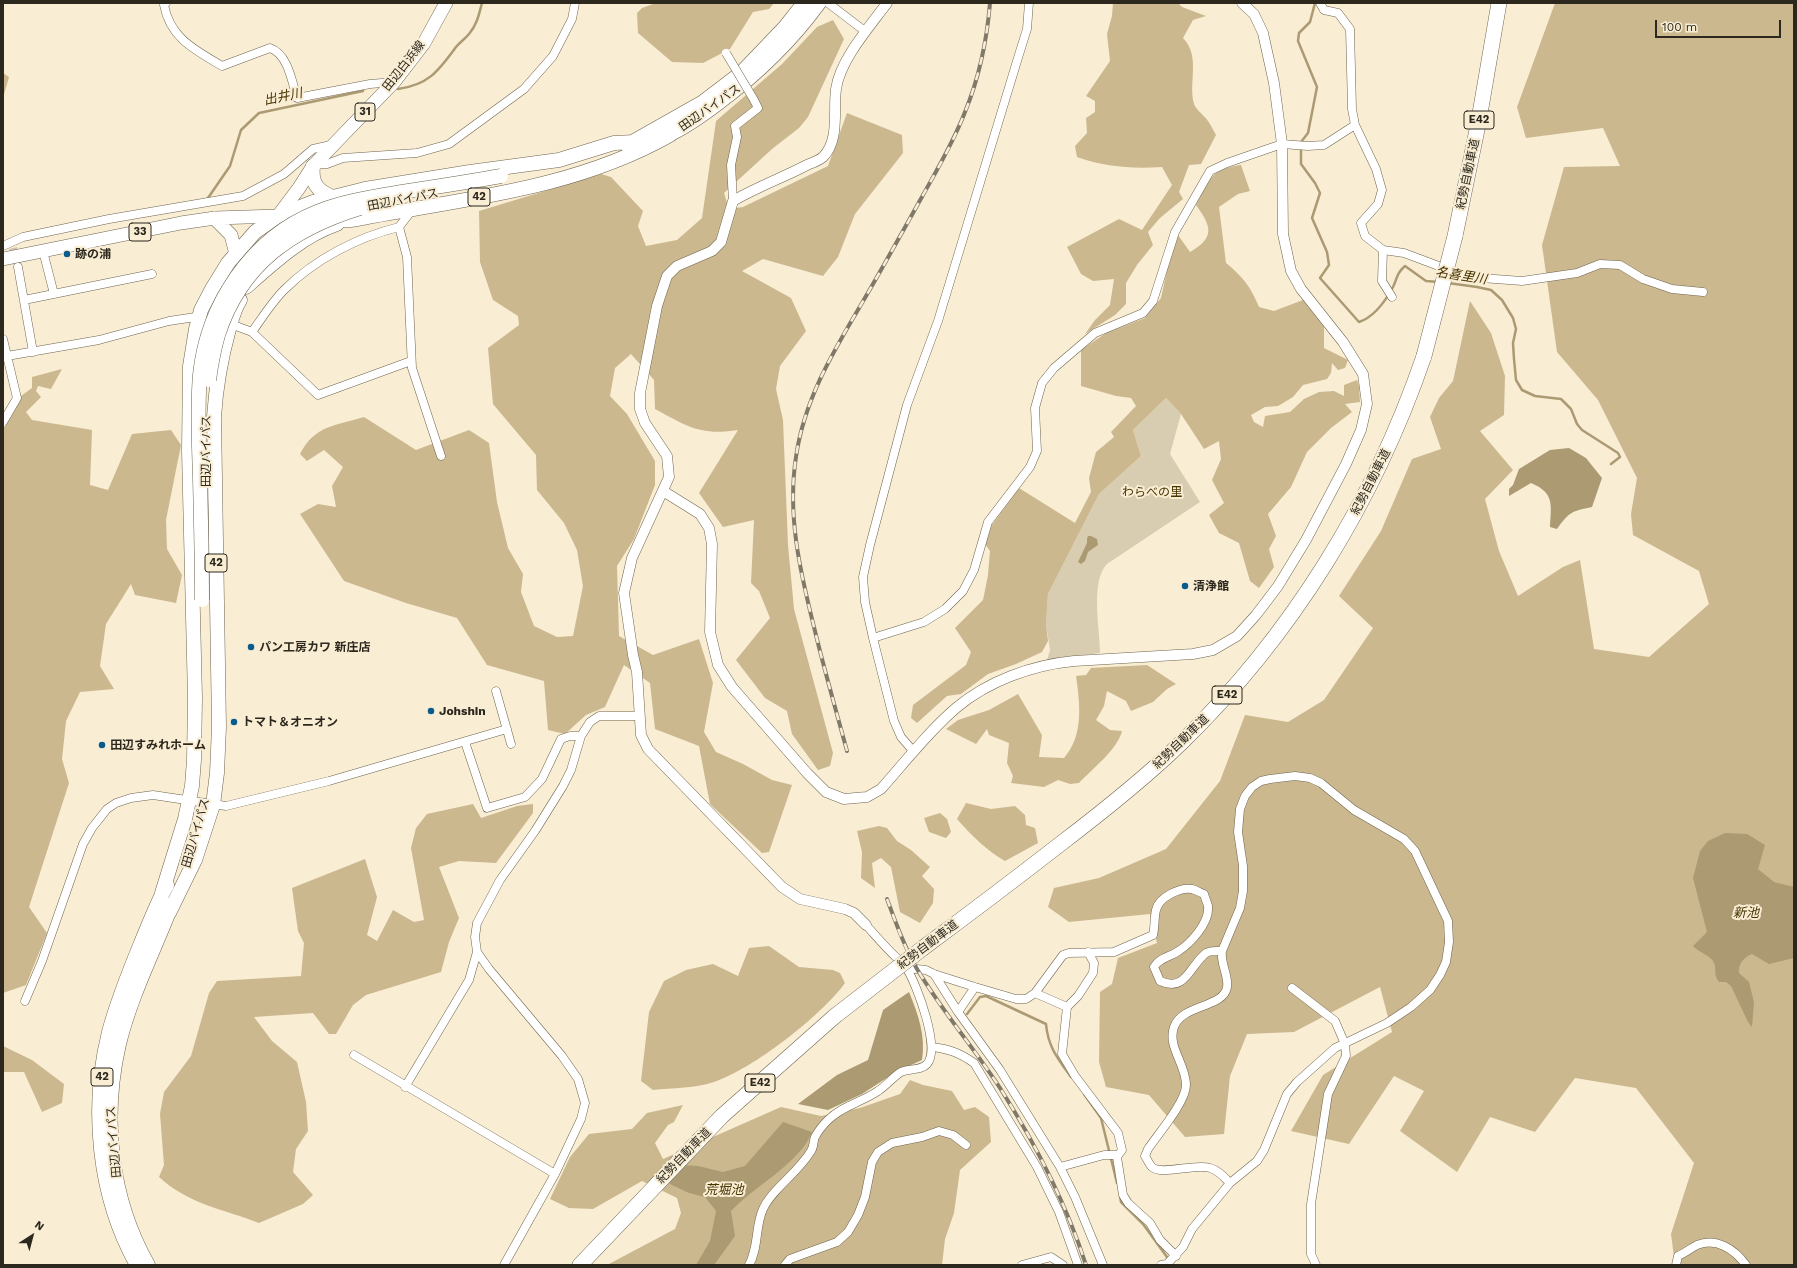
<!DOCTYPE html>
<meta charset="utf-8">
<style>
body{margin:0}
#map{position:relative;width:1797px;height:1268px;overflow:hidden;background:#f9edd4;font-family:"Work Sans",sans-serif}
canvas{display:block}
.frame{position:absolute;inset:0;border:4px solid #2c281e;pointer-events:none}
.north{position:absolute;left:12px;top:1216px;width:40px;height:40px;-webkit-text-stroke:3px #f9edd4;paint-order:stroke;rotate:36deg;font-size:11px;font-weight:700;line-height:16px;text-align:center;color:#2c281e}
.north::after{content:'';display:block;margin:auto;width:14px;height:18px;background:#2c281e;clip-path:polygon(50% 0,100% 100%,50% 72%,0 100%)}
.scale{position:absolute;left:1655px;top:20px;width:126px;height:18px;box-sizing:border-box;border:2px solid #2c281e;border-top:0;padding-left:5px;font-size:12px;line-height:14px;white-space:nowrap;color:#2c281e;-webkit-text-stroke:3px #f9edd4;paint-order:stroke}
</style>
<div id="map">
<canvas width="1797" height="1268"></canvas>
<div class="frame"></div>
<div class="north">N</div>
<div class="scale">100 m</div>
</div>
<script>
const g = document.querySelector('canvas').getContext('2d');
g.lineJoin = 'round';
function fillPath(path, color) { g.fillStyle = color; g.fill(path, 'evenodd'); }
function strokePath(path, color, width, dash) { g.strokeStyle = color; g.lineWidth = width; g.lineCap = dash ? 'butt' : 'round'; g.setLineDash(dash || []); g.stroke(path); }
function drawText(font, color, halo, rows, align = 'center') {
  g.font = font + ' "Work Sans","Noto Sans JP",sans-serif'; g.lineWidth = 4; g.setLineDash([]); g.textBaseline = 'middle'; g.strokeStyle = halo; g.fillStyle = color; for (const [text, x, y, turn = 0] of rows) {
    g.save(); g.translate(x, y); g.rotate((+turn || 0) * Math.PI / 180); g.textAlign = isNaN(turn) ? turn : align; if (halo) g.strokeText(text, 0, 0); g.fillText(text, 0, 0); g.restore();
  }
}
fillPath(new Path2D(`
 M1166,398l15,16 -11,40 30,48 -93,62c-17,17 -7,65 -7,89l-53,7 3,-10 -4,-26 2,-30 51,-100 42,-38 -8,-26z`), '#d9cdb1');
fillPath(new Path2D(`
 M656,3h118l-5,6 -16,3 -23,37 -27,14 -31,-1 -34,-29 -1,-20 5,-5z
 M1113,3h65l4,4 24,9 -13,4 -10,18c18,18 5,45 11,66 2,6 10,11 14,17 3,4 5,9 8,14l-15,29 -12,1 -10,27 4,7 -23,19 -12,14 5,13 -16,20 -11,18v21l-11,11 -30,19 10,-14 15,-15 4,-26 -21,2 -12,-7 -14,-27 52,-28 23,11 30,-45 -10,-18c-30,2 -57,0 -85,-10l-2,-11 12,-13 -1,-15 9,-6v-11l-9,-5 24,-35 -3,-27 5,-18z
 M1555,3h239v1262h-119l-4,-31 23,-71 -58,-75 -61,-10 -40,54 -45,-15 -33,55 -57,-41 24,-40 -30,-15 -45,68 -58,-13 32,-56 69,-43 -12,-45 -86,45 -47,2 -17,42 -6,58 -39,3 -36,-42 -43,-8 -7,-25 1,-70 12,-8 6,-26 39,-15 -7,-29 -81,8 -21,-15 6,-19 45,-10 67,-29 54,-68 25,-66 43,7 36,-22 49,-72 -34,-32 42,-65 31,-72 29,-10 -11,-32 9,-19 14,-17 17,-80 21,32 14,43 -1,39 -24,16 33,39 -28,29 14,52 19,45 45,-29 17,-7 14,89 55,8 60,-53 -10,-33 -66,-36 -2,-21 6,-36 -39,-78 -41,-48 -15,-107 22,-78 56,-1 -17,-38 -77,10 -9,-31z
 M833,20l11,19 -36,78 -9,11 -27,21 -48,44 5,16 14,-2 85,-41 19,-53 55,22 1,18 -48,61 -17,43 -15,19 -60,-17 -21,12 49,27 15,33 -26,35 -4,23 7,31 5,125 6,64 39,144 -3,13 -12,4 -26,-36 -5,-23 -22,-13 -29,-38 34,-42 -11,-27 -8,-8 3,-63 -31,7 -24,-34 39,-63c-38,6 -51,-4 -83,-21l-1,-29 -23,-26 -16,14 -5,28 17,18 28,47v24l-21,54 -17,27 2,70 34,19 46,-16 14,44 -9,49 12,20 27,12 29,16 20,5 -23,67 -7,1 -52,-49 -11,-58 -44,-17 -5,-46 -26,-18 -19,42 -19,8 -21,19 -17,-4 -4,-49 -57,-16 -30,-47 -51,-15 -62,-22 -44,-67 18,-10 18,3 -4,-21 11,-19 -19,-17 -17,11 -7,-7c15,-29 35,-28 64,-37l52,33 53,-20 20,13 8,59 11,46 15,26 -2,18 13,34 23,11 16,-1 10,-50 -6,-36 -13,-27 -27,-33 -1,-35 -43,-51 -5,-56 31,-23 -1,-9 -25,-16 -13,-38 -1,-51 122,-37 10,3 32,34 -5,15 8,20 31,-6 25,-22 14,-97 66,-57 35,-37z
 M3,73l6,4 -6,21z
 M1241,165l9,26 -12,3 -19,13 7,56c17,14 25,24 33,44l15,4 29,-11 21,27v21l24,12 -3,8 -7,2 -6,-7 -1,10 -4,6 -24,6 -10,12 -15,9 -13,1 -14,8 3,7 9,5 2,-11 25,-4 14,-13 15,-7 15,-1 10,5v-11l13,-5 2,6 1,16 -15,2 7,8 -21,16 -24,24 -16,35 -23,27 8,22 -7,13 5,18 -15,21 -9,-7 -11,-38 -20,-10 -10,-18 15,-12 -12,-23 9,-21 -2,-18 -15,8 -23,-35 -15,-16 -33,32 8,26 -42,38 -51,100 -2,30 2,17 -6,11 -26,12 -28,10 -27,20 -14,2 -30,27 -6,-5 2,-13 53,-40 5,-13 -16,-24 28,-28 5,-25 2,-24 -5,-7 7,-19 27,-37 56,35 16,-31 -2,-14 7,-26 18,-15 -3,-5 25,-26 -5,-8 -15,-2 -35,-10v-36l25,-17 39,-15 16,-20 7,-32 10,-31 12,17c26,-15 21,-26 6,-47 12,-25 15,-36 45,-40z
 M62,369l-11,20 -13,-3 -2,5 5,6 -15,15 6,8 60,10 -2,55 18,5 24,-56 39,-4 10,15 -15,75 1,29 15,26 -6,28 -41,-8 -4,-11 -25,40 -6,42 14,23 -34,3 -14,29 -4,38 7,24 -40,124 18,26 -21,52 -23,8v-564l8,-12 10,-21 11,-8v-11z
 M1147,665l29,19 -9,5 -14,13 -22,9 -5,-10 -19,-10 -3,15 -8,14 14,10 12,1c-4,18 -31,39 -43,52l-9,1 -12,-4 -14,7 -33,-4 2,-7 -6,-13 2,-20 -20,-8 -2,-6 -11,15 -30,-15 12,-9 31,-10 29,-16 24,41 -3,22 25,1c20,-23 16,-54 12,-82l10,-1 5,-7z
 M966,803l25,6 24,-3 10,9 1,10 9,3 3,15 -33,18c-19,-11 -33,-25 -48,-42z
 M473,804l8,14 36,-12 16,-2v9l-37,50 -37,-2 -20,6 20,51 -10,24 -8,30 -75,23 -13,10 -17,29h-7l-16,-21 -59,4 18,24 25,21 9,40 2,29 -12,18 -3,23 20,23 -10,9 -44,19c-36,-14 -71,-19 -100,-46l5,-12 -4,-51 4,-22 27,-36 18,-63 8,-12 84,-5 3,-33 -6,-12 -6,-43 73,-29 12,38 -10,38 10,6 16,-31 21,12 10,-2 -13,-72 5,-20 11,-14z
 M940,813l7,6 4,13 -5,6 -17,-6 -5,-14z
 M879,826l8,2 10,13 14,9 19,17 -8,9 12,13 -1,14 -13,20 -20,-11 -9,-45 -10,-9 -9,5 3,25 -14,-10 1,-26 -5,-21z
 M769,946l30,21 34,3 7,3 5,10c-24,33 -92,86 -131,99 -17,6 -42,6 -61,8l-12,-9 8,-69 15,-31 22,-11 27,-6 25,12 11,-28z
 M3,1046l29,14 32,24 -2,19 -20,9 -18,-40h-21z
 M910,1080l13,5 29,6 12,19 11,-3 14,10 2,25 -31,28 -6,43 -9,26 -3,26h-335l68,-36 6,-16 -4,-15 -35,-17 -49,28 -24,-1 -19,-9 20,-42 19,-23 43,-5 15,-16 36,-8 -9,17 -6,3 -13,18 8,16 118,-52 40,9 39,-8 40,-14z`), '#cbb88f');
fillPath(new Path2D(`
 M1569,448l17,10 16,20 -10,29c-20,4 -23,5 -35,22l-7,-2c1,-22 5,-34 -19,-44l-22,13v-7l4,-4 6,-16 31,-19z
 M1088,536h3l6,3 1,6 -10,7 -3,9 -4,3 -3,-2 9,-19v-4z
 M1725,833l22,1 18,11 -7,24 16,13 20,5v71l-25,6 -17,-10c-8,3 -14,10 -13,19l10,9 5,20 -2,25 -4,-5 -17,-36 -5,-4h-7c-6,-8 -2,-12 -5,-19 -3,-8 -15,-10 -21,-17l14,-14 -14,-54 7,-27 8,-10z
 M909,992c9,22 17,44 13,68l-26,12 -34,22 -34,16 -30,-6 39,-29 31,-15 15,-50z
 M783,1122l29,10c-3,6 -6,13 -11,18 -20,24 -49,39 -70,61l4,25 -21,29h-18l14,-24 6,-30 -11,-14 -16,-4 -17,-8 -17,-11 11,-10 32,2 25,6 22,-6z`), '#ac9a73');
strokePath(new Path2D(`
 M1315,3l-5,19 -11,11 -1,8 19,46 -9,46 -7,9v22l14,19 5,10 -8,25 15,34 2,13 -9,13 39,44c15,-5 27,-22 34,-35 5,-10 3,-13 12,-21l21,15 13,1
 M398,89c31,-4 41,-19 58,-42 4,-5 9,-8 13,-13 8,-9 10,-20 13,-31
 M208,198l22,-32 11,-36 18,-17 104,-22
 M1448,283l29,4 14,3 11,10 11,18 3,11 -3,14 1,16 2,21 6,10 13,6 26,3 10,10 6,15 5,6 36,23 2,4 -9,7
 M967,1014l13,-17 6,-1 60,28c2,23 12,35 25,53
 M1084,1094l17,24 16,65
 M1120,1196l1,6 22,22 24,33v3`), '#ac9a73', 2.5);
strokePath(new Path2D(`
 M13,248l5,19`), '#d0c6b0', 8, [8, 4]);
const minor = new Path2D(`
 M166,3l-2,2c6,33 31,45 58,61l48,-18c18,6 22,34 27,50l73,-14 24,-2
 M828,3l38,29
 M1320,3l4,7 14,3 12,16 2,80 3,16 21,44 6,21 -4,14 -17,19 4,13 18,14 21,3 64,24 54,4 55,-8 23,-9 20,1 23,14 29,10 31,3
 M314,165l13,-1 16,-6 74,-5 32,-9 75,-55 29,-33 19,-37 3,-16
 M733,201l-2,-36 6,-28 -2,-11 23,-18 -4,-8
 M412,210l-13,17 8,30 5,111 29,88
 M3,246l20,-9 86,-18 134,-23 41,-22 29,-25 18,-4
 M1383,250l-1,31 10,16
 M43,251l11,43
 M18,267l15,85
 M24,300l128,-26
 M228,323l24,9 66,63 93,-34
 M252,332c10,-14 20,-30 32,-42 31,-31 74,-53 115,-63
 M3,339l14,59 -14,24
 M7,356l92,-16 70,-19 33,-5
 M873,638l51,-16 21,-13 18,-18 11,-21 14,-48 42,-55 7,-16 -2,-43 7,-25 12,-15 41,-35 48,-20 10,-12 22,-69 35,-61 17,-8 55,-19 26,2 16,-1 31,-20
 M496,691l15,53
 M465,742l22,66 38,-11 17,-18 19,-40 9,-3h11
 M914,752l-13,-15 -7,-16 -21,-83 -8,-36 -2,-25 7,-32 37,-140 31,-84 79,-260 10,-32 2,-26
 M1222,951c-2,12 7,25 5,36 -3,21 -45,17 -53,40 -7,20 12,37 12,58 0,17 -28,49 -38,64l-3,7c2,3 4,8 7,11 10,9 42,-4 58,1 8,2 14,9 20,15
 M1088,952l6,11 -1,10 -15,23 -11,11 -5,47 13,22 43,57 4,17 -5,7 6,38 5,8 22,20 10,17 16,16
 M907,968l19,2 8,4 41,13 41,12h10l9,-6 28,-38 6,-2 45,-1 39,-17c2,-8 1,-17 3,-25 3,-13 24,-23 36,-21 4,1 9,4 12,5 1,4 3,8 4,12 2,17 -18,38 -31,46 -8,5 -18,6 -23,15l6,14c26,12 30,-16 46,-28 4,-3 11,-2 16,-2l18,-43 3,-17v-25l-5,-34 2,-23 5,-13 7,-9 9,-6 9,-2 25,-3 15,2 11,5 33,27 50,29 11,12 33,70 1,21 -3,20 -6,13 -10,15 -19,17 -24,16 -52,25 -38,34 -10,12 -23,56 -7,11 -27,22 -38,46 -9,18 -16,17 -6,1
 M934,974l24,38 42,58 60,97 15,30 28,68
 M1292,988l43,33 10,23 1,12 -18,38 -17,110v50l5,11
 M1035,993l32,14
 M25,1001l17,-40 41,-117 9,-16 15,-19 9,-6 15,-5 22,-3 73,11 103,-25 178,-52
 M958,1012l17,-25
 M932,1047c17,2 28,6 42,16l63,104 22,45 19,53
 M354,1055l201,119
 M405,1087l64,-107 8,-28
 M1060,1167l44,-12h14
 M504,1265l51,-91 26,-55 4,-16 -7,-24 -16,-23 -73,-87 -12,-17 -2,-15 2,-14 23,-43 35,-49 28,-45 8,-16 10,-34 9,-14 9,-6h40
 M749,1265c10,-18 6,-39 14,-56 9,-20 35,-36 48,-58 3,-4 2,-10 4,-14 3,-6 9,-13 13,-17 14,-14 34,-18 50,-29 8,-5 16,-15 23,-19 8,-4 20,-1 26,-8 14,-15 -10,-79 -20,-95 -2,-4 -7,-7 -10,-11 -11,-10 -21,-22 -31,-33
 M785,1265l5,-6 47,-17 11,-10 10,-17 7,-18 7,-35 6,-10 14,-9 30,-6 17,-6 14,4 13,10
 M1022,1265l29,-8 12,8
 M1676,1265l2,-9c7,-3 13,-8 19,-11 20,-8 38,5 49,20`);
const tertiary = new Path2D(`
 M663,491l37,23 9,14 3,16 -2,88 8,33 14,22 75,86 19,19 18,7 23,-2 14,-8c24,-27 47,-57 75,-81 32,-27 76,-43 118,-47l119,-7 20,-4 24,-14 19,-21 22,-29 28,-46 40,-76 15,-34 6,-26 -4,-30 -20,-32 -42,-53 -10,-18 -8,-37 -1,-90 -8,-61 -11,-50 -9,-19 -12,-11
 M866,925l-12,-12 -9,-4 -45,-10 -18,-12 -134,-138 -7,-14 -4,-63 -4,-17 -9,-62 8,-35 37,-81 -2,-21 -22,-33 -5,-14v-16l17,-87 10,-30 10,-10 35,-15 9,-9 12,-41c24,-14 49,-23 74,-36 5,-2 13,-5 16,-8 17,-17 10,-47 13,-68 4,-29 34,-63 51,-86`);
const primary = new Path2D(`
 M214,218l17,17 5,19
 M3,259l178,-36 34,-5 63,-2 21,-28 14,-22 81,-84 30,-39 22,-40`);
const trunk = new Path2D(`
 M662,138c19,-8 38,-21 55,-34 39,-29 73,-61 102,-101
 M627,145l76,-43 38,-29 44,-46 19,-24
 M313,166c-2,17 4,25 20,31
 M327,220h25c108,-21 221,-30 318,-85
 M246,287c27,-24 56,-51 91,-63
 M162,893l23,-74 7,-33 2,-26 1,-62 -6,-247 1,-85 6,-37 5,-19 11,-21 16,-26 27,-31 23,-16 35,-14 52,-13 105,-17 89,-12 55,-17 21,-1
 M169,913l26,-53 18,-55 4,-32 2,-46 -5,-310c2,-31 7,-59 15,-88 3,-10 5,-20 11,-29
 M137,1265c-39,-69 -47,-157 -28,-233 8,-30 20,-60 32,-89 8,-19 16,-40 26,-58
 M148,1265c-38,-67 -46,-147 -29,-221 12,-49 35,-93 53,-140`);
const motorway = new Path2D(`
 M1455,236l23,-111 21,-122
 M923,948c46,-34 91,-68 136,-103 42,-32 84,-65 122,-102 111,-108 193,-241 243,-387
 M580,1265l142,-149 113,-100`);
strokePath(minor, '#6e644e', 9);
strokePath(tertiary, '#6e644e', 11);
strokePath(primary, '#6e644e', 14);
strokePath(trunk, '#6e644e', 15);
strokePath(motorway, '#6e644e', 16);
strokePath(minor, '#fff', 8);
strokePath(tertiary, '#fff', 10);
strokePath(primary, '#fff', 13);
strokePath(trunk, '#fff', 14);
strokePath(motorway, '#fff', 15);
const rail = new Path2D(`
 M847,751c-11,-41 -23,-82 -33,-124 -14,-56 -27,-112 -18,-170 8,-57 37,-105 66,-154 21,-36 41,-72 61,-108 15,-27 31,-54 42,-83 14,-34 22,-73 25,-109
 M887,899c9,24 17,48 30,70 25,42 57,79 83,119 35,55 66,115 86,177`);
strokePath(rail, '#807969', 4);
strokePath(rail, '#f9edd4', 2.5, [8]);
const minorBridge = new Path2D(`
 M726,53l28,47`);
const trunkBridge = new Path2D(`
 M209,380c2,-15 5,-31 9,-45 23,-71 74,-106 142,-127
 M202,600c0,-40 -1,-81 -2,-122 -1,-34 -3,-69 0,-103 7,-69 51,-137 117,-163 27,-11 56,-15 85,-20 33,-5 66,-10 99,-16`);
const motorwayBridge = new Path2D(`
 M1424,356l31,-120
 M835,1016l88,-68`);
strokePath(minorBridge, '#6e644e', 9, []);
strokePath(trunkBridge, '#6e644e', 15, []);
strokePath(motorwayBridge, '#6e644e', 16, []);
strokePath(minorBridge, '#fff', 8);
strokePath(trunkBridge, '#fff', 14);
strokePath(motorwayBridge, '#fff', 15);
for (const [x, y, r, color] of [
 [67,254,4,"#085b8d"],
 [1185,586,4,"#085b8d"],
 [251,647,4,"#085b8d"],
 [431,711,4,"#085b8d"],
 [234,722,4,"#085b8d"],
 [102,745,4,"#085b8d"]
]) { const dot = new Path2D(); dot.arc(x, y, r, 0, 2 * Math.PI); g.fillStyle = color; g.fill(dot); strokePath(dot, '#f9edd4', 1.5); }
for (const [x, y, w] of [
 [365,112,20],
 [1479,120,30],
 [479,197,22],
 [140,232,22],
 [216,563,22],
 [1227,695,30],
 [102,1077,22],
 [760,1083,30]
]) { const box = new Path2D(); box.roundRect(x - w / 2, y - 9, w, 18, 3); g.fillStyle = '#f9edd4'; g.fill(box); strokePath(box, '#2c281e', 1); }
drawText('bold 11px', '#2c281e', null, [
 ["31",365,112],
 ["E42",1479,120],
 ["42",479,197],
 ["33",140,232],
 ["42",216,563],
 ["E42",1227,695],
 ["42",102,1077],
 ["E42",760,1083]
]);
drawText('12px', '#2c281e', '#f9edd4', [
 ["田辺白浜線",404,66,-52],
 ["田辺バイパス",710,108,-35],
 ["紀勢自動車道",1468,174,-78],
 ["田辺バイパス",403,200,-11],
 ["田辺バイパス",206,451,-90],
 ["紀勢自動車道",1371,482,-63],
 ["紀勢自動車道",1181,742,-44],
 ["田辺バイパス",196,833,-74],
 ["紀勢自動車道",928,945,-37],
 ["田辺バイパス",114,1142,-95],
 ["紀勢自動車道",684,1156,-46]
]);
drawText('bold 12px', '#2c281e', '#f9edd4', [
 ["跡の浦",75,254],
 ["清浄館",1193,586],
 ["パン工房カワ 新庄店",259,647],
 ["Johshin",439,711],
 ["トマト＆オニオン",242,722],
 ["田辺すみれホーム",110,745]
], 'left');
drawText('12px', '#473400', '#f9edd4', [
 ["わらべの里",1152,492]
]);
drawText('italic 13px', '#463300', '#f9edd4', [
 ["出井川",283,97,-12],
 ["名喜里川",1461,276,9],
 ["新池",1746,913],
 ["荒堀池",724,1190]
]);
</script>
